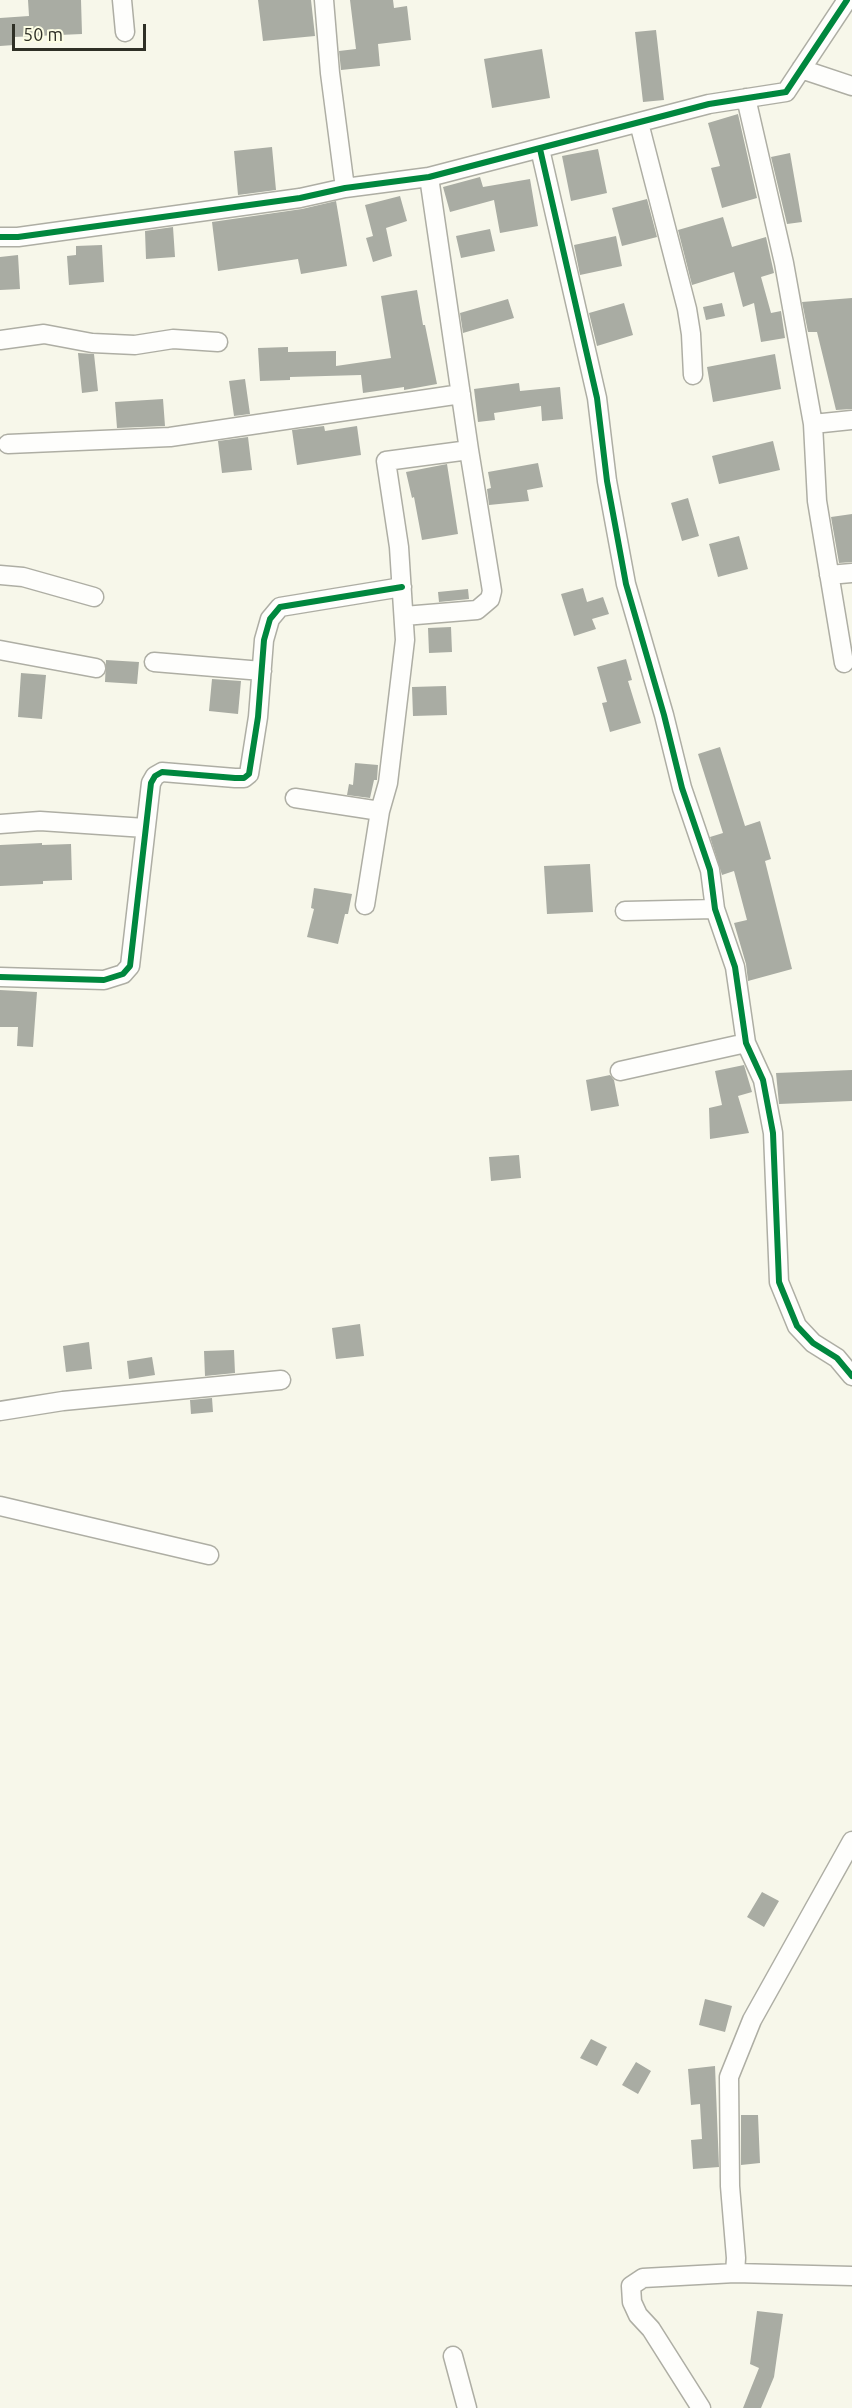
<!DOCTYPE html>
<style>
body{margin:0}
#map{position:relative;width:852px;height:2408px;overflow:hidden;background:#f7f7ea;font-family:Ubuntu,sans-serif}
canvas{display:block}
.scale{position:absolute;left:12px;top:24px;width:134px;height:27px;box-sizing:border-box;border:3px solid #2f3026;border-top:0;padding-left:8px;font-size:18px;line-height:21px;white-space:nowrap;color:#2f3026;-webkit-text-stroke:4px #fcfde4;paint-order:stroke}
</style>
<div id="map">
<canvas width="852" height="2408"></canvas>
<div class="scale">50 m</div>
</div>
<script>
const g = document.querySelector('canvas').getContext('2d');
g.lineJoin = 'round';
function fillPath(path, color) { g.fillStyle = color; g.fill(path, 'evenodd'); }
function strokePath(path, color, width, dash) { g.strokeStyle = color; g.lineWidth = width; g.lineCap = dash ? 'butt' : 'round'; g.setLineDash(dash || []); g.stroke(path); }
fillPath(new Path2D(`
 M28,0h53l1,34 -68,3v8l-14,1v-28l29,-2z
 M258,0h53l4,36 -52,5z
 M350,0h43l1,8 13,-2 4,34 -33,4 2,22 -39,4 -2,-19 17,-2z
 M656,30l8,70 -21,2 -8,-70z
 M542,49l8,49 -58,10 -8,-49z
 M738,114l19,84 -35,10 -11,-40 9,-2 -12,-43z
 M272,147l4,43 -38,5 -4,-44z
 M598,149l9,44 -36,8 -9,-45z
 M790,153l12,69 -15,2 -16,-67z
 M480,177l3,10 47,-8 8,47 -38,7 -6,-33 -44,12 -7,-25z
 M400,196l7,25 -21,7 6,28 -19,6 -7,-24 7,-2 -8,-31z
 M647,199l10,38 -35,9 -10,-38z
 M336,201l11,65 -46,8 -3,-15 -80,12 -6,-49 90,-13z
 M723,217l9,30 34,-10 8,36 -13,4 10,36 10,-2 4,27 -24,4 -7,-39 -11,4 -9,-35 -42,13 -14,-55z
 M173,227l2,30 -29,2 -1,-28z
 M490,229l5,22 -34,7 -5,-22z
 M616,236l6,30 -42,9 -6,-30z
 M102,245l2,37 -35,3 -2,-29 9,-1v-9z
 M18,255l2,34 -20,1v-33z
 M417,290l6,35h2l12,59 -33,6v-3l-41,6 -2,-18 -71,2v3l-30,1 -2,-33 30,-1v5l48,-1v15l55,-8 -10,-62z
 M852,298v111l-16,1 -19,-78h-9l-6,-30z
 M508,299l6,19 -51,15 -3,-20z
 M624,303l9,32 -36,11 -8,-33z
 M722,303l3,13 -19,4 -3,-13z
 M78,353l16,1 4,37 -16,2z
 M775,354l6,35 -68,13 -6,-35z
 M245,379l5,35 -16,2 -5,-35z
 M519,383l1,8 40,-4 3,32 -21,2 -1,-15 -47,7 1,7 -17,2 -4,-33z
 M163,399l2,27 -48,2 -2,-26z
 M324,426l1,5 32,-5 4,29 -64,10 -5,-35z
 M248,437l4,33 -30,3 -4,-32z
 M773,441l7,29 -61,14 -7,-28z
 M538,463l5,24 -16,3 2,11 -40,4 -2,-16 4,-1 -3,-16z
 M447,464l11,70 -36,6 -8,-43 -2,1 -6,-26z
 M688,498l11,38 -17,5 -11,-38z
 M852,514v48l-13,1 -8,-46z
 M739,536l9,33 -30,8 -9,-33z
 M583,588l4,14 16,-5 6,17 -17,5 4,10 -22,7 -13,-42z
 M468,589l1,10 -30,3 -1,-10z
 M451,627l1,25 -23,1 -1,-25z
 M626,659l6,21 -4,1 13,42 -31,9 -8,-29 5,-1 -10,-35z
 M106,660l33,2 -2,22 -32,-2z
 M21,673l25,2 -4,44 -24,-2z
 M212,679l29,2 -3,33 -29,-3z
 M446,686l1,29 -34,1 -1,-29z
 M720,747l25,79 15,-5 11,38 -6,2 27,108 -44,12 -2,-17 -12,-41 13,-3 -13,-49 -12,4 -12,-38 13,-4 -25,-79z
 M355,763l23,2 -1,15h-3l-4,18 -23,-3 2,-11 4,1z
 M42,843v2l29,-1 1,36 -29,1v3l-43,2v-41z
 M590,864l3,48 -46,2 -3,-48z
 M314,888l38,6 -4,20h-3l-7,30 -31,-7 7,-28 -3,-1z
 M0,990l37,2 -4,55 -16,-1 1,-19h-18z
 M744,1065l8,27 -14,4 11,37 -39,6 -1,-31 13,-3 -7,-34z
 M852,1070v31l-73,3 -3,-31z
 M610,1075l4,5 5,26 -28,5 -5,-31z
 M519,1155l2,23 -30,3 -2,-24z
 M360,1324l4,32 -28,3 -4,-31z
 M89,1342l3,27 -26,3 -3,-26z
 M234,1350l1,23 -30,3 -1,-25z
 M152,1357l3,18 -26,4 -2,-18z
 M212,1398l1,14 -22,2 -1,-14z
 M762,1892l17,9 -15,26 -17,-10z
 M705,1999l27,7 -7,26 -26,-7z
 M591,2039l16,8 -10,19 -17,-8z
 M636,2062l15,9 -13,23 -16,-9z
 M715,2066l4,101 -26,2 -2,-29 11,-1 -2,-35 -9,1 -3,-36z
 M741,2115h17l2,48 -19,2z
 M757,2311l26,3 -9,63 -13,31h-18l16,-40 -9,-4z`), '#a9aca3');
const minor = new Path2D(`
 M122,0l3,32
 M324,0l6,73 15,115
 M801,69l51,17
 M746,98l38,165 29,161 4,77 27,162
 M639,123l48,186 4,25 2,41
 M540,149l57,249 10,83 19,103 38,131 18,73 28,82 5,39 20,58 11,76 17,37 10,53 6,149 18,44 16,17 24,15 15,18
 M0,237h18l282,-39 45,-10 84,-11 280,-73 77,-12 61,-92
 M0,340l44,-6 48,9 43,2 38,-6 45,3
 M813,424l39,-4
 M8,444l162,-7 291,-43
 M0,575l23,2 71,20
 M829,575l23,-2
 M404,616l73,-6 13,-11 2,-8 -23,-141 -40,-273
 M0,650l96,18
 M154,662l108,9
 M295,798l85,13
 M0,824l40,-3 105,7
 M365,905l15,-94 8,-28 17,-143 -6,-93 -13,-86 83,-11
 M625,911l90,-2
 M0,977l104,3 19,-6 7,-8 21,-183 4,-7 7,-4 73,6h9l5,-4 9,-57 6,-77 6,-21 10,-12 122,-20
 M620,1071l126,-28
 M0,1411l63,-10 218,-21
 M0,1506l209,49
 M852,1841l-100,179 -23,57 1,109 6,72 -1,15 117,3
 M453,2356l14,52
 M701,2408l-50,-79 -13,-14 -6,-13 -1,-16 12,-8 92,-5`);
strokePath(minor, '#aeaea4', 21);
strokePath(minor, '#fefefc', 18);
strokePath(new Path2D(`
 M540,149l57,249 10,83 19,103 38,131 18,73 28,82 5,39 20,58 11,76 17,37 10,53 6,149 18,44 16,17 24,15 15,18
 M0,237h18l282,-39 45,-10 84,-11 280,-73 77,-12 61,-92
 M0,977l104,3 19,-6 7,-8 21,-183 4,-7 7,-4 73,6h9l5,-4 9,-57 6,-77 6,-21 10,-12 122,-20`), '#00873e', 6);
</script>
